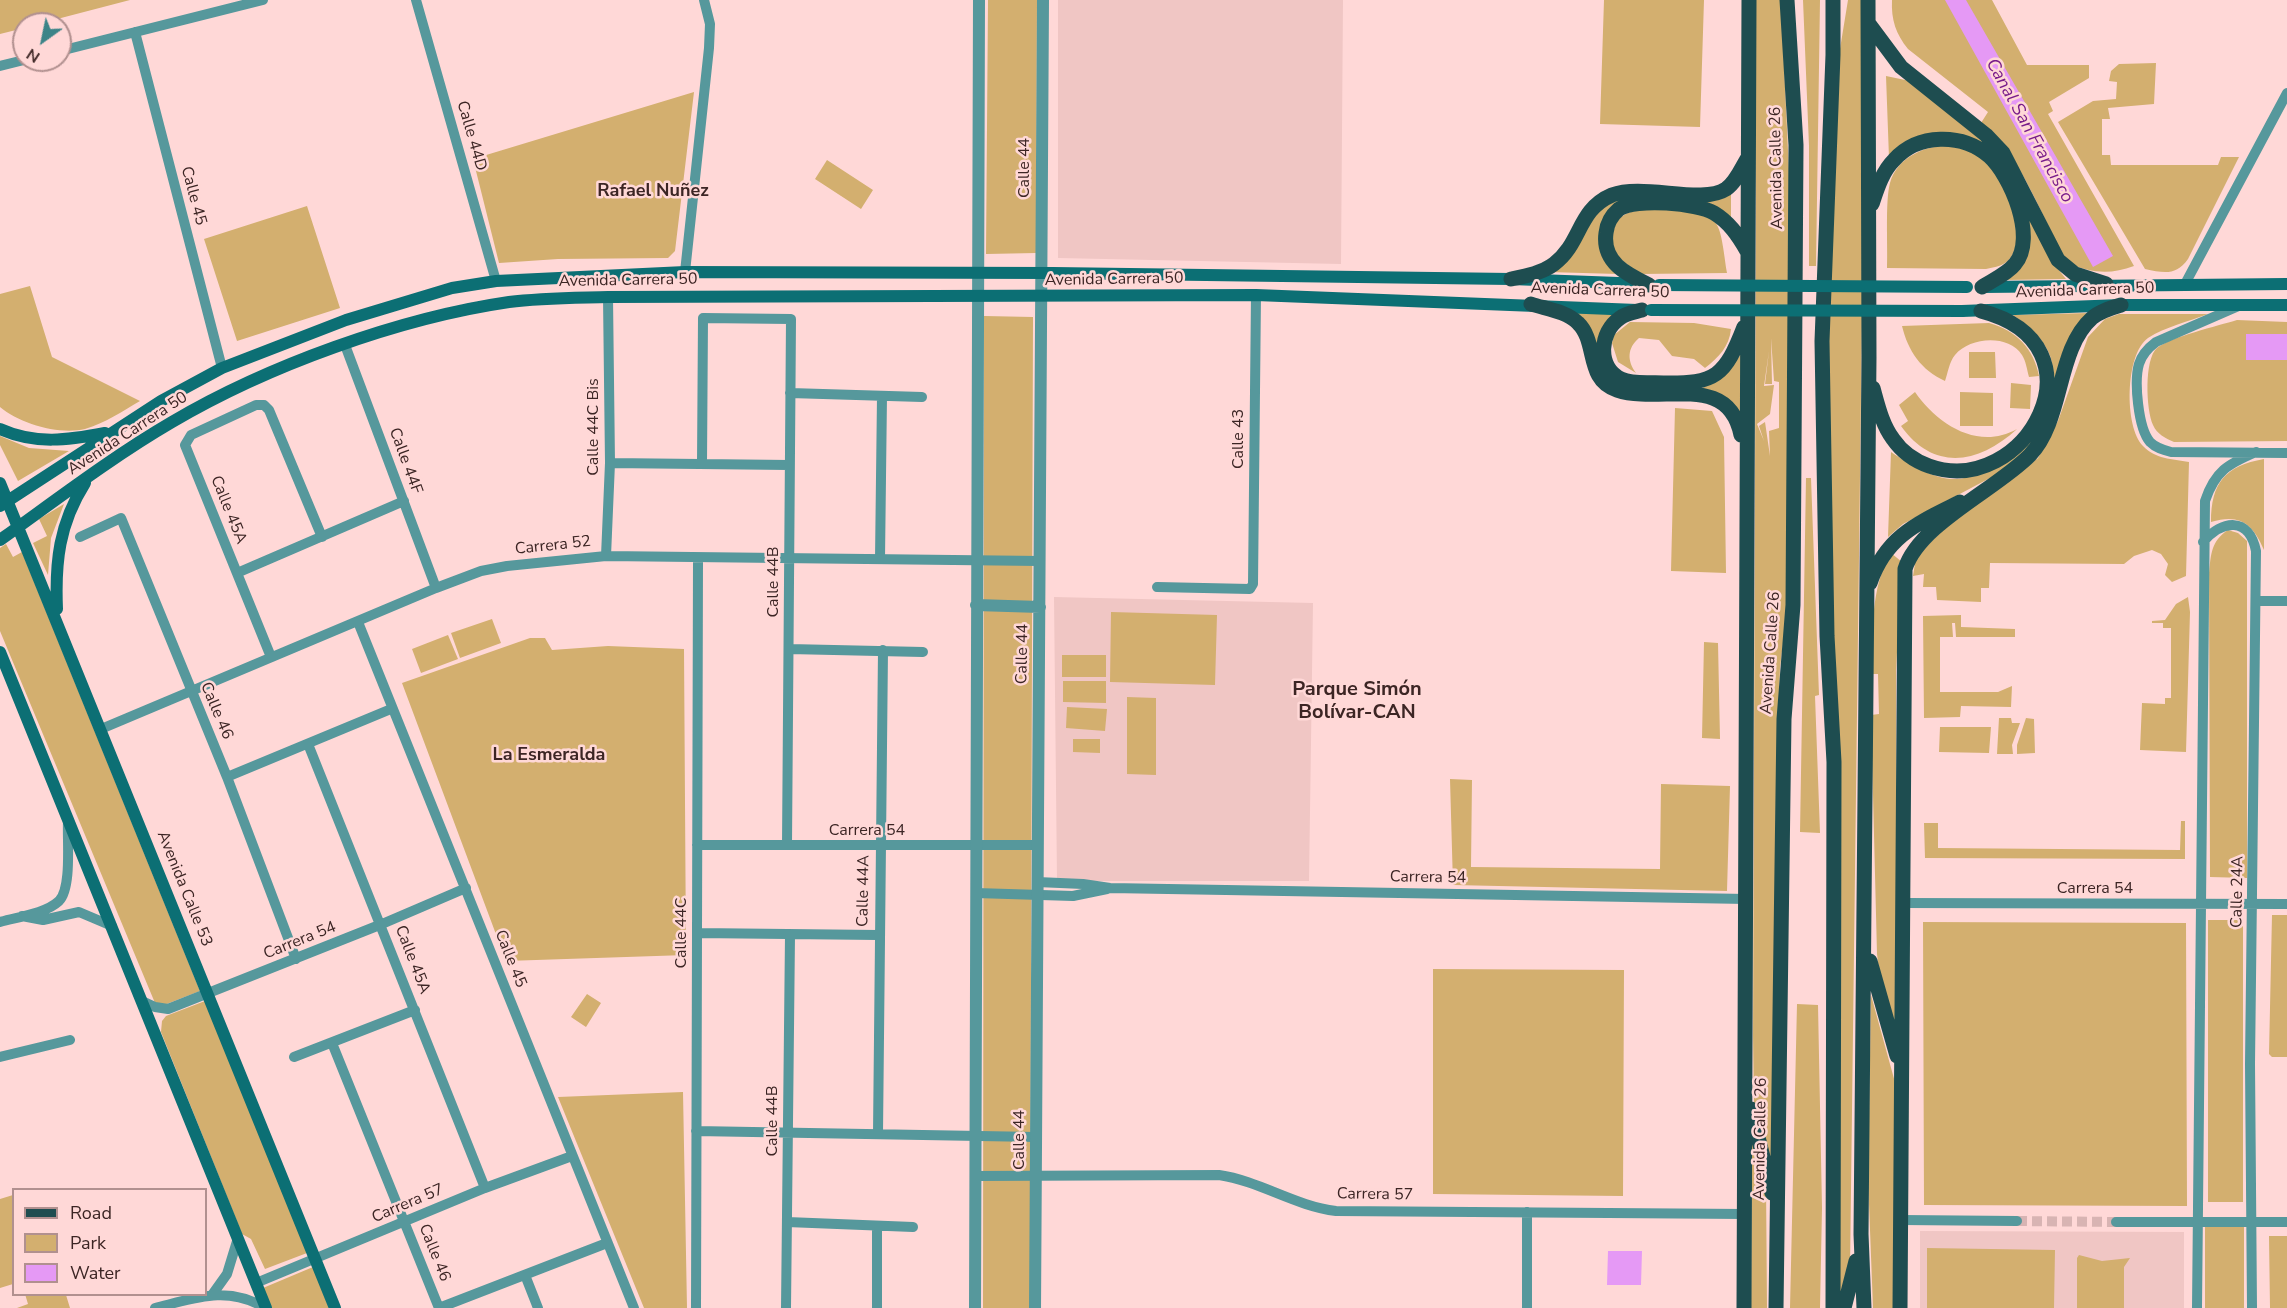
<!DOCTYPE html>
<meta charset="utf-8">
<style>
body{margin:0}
#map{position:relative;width:2287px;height:1308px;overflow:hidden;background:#ffd8d7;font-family:"Nunito Sans",sans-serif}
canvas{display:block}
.legend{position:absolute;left:12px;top:1188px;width:195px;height:108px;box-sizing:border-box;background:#ffd8d7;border:2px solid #b1908f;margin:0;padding:8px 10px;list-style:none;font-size:18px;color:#3c2524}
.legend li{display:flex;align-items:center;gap:12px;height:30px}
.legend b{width:30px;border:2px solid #b1908f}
.north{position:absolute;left:12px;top:12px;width:60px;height:60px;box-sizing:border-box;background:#ffd8d7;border:2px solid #b1908f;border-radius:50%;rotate:213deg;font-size:16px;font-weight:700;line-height:24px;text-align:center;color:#3c2524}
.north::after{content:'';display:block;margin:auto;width:21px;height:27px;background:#3c8488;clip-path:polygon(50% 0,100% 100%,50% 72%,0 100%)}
</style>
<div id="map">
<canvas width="2287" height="1308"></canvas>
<ul class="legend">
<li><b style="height:8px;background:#1e4d50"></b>Road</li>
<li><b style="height:16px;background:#d3af6f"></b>Park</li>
<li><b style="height:16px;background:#e599f5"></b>Water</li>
</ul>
<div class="north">N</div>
</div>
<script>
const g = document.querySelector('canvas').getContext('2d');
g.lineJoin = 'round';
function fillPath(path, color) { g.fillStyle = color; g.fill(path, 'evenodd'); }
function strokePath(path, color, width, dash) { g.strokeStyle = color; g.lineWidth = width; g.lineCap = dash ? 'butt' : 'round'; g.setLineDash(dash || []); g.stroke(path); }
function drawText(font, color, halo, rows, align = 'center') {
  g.font = font + ' "Nunito Sans",sans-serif'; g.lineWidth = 5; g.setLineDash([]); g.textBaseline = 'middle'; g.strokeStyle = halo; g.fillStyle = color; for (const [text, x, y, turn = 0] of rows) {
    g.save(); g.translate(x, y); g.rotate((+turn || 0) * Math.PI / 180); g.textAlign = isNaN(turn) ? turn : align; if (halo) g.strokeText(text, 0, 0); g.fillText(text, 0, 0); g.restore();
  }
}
fillPath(new Path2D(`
 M1058,0h285l-2,264 -283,-6z
 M1054,597l259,6 -4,278h-252z
 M1920,1231l264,1v76h-264z`), '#f0c6c4');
fillPath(new Path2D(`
 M0,0h130l-92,24h-14v4l-24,6z
 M988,0h49l-1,253 -50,1z
 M1604,0h100l-4,127 -100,-3z
 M1754,0h27l10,215 -3,388 -8,64 -4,122 -2,382 -20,-67 -1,-69 3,-837zM1771,338l3,43 5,1v46l-10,3 1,25 -5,-34 -6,4 5,15 -7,-17 13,-10 4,-29 -10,1 5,-35 -4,33h7z
 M1803,0h17l-4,266h-7v-120z
 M1848,0h16v158l-14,1112 -13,38 -4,-666 -6,-287 12,-300z
 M1892,0h100l35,65h62v13l-40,24 4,9 -5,3 86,152c-24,9 -43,7 -66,-3 -29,-48 -43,-103 -87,-140l7,-11 -80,-63c-12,-15 -17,-29 -16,-49z
 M2156,63l-2,41 -46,4 2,11h-8v36h8l1,10h107l3,-8h18l-51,102c-12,17 -24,14 -43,10l-87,-147 35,-21 23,-2 1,-17 -8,-1 2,-10 8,-7z
 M1886,76l24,5 85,69 59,114 12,15 -62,1 16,-14 -10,-87 -62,-44 -59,23z
 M694,92l-19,159 -7,7 -110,1 -59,4 -26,-104z
 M1949,145c14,3 26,7 37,17 19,18 42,72 25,95 -6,9 -16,10 -25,12l-99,-1c1,-21 -2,-67 3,-85 7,-26 35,-37 59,-38z
 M827,160l46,30 -12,19 -46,-30z
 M1731,192v28l-79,-21 -46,20 12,55 -70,-2 45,-60 26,-15z
 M307,206l33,102 -103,33 -33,-102z
 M1659,208c63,9 59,2 68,65l-87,1 -28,-21c-1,-40 11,-42 47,-45z
 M30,286l22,71 88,44c-17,10 -35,22 -55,28 -26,6 -65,-5 -85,-22v-113z
 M1575,311l46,1 -23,42z
 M2089,313l-57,132 -25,24 -104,55 -15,13 3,-85c20,13 42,28 67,27 5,0 12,-3 17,-5 15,-4 29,-10 42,-19 25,-20 46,-75 31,-104 -8,-16 -21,-26 -35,-36z
 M2119,314h89c-18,7 -43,13 -60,24 -23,16 -24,89 -5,108 12,13 29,13 46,16l-3,114 -14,6 -7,-7 3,-11 -7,-10 -9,-4 -18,6 -10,8 -134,-1 -1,25h-8v14l-44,-2 -1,-13h-13l1,-13 -11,2 3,-19 29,-29 93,-70 20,-37 30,-84 17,-18z
 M984,316l49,1 -3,991h-47z
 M2237,320l50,2v119l-113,1c-9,-4 -17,-8 -21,-17 -7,-15 -9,-66 4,-77 13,-11 61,-22 80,-28z
 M1630,322l64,1 37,6c-2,18 -12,28 -26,39l-11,-9 -22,-3 -13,-16 -20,-2c-12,10 -12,23 -3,35l-18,-11 -6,-19 2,-8z
 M1989,323c27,7 45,26 50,53l-10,1c-2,-7 -3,-16 -7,-22 -14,-21 -52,-18 -67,0 -6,7 -7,18 -10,26 -24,-11 -37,-30 -43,-55z
 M1969,352h26l1,26h-27z
 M1742,353l-1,60 -42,-23 26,-15z
 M2011,383l20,2 -1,24 -20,-1z
 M1915,392c22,32 63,59 102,37 -38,35 -83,43 -116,-3l7,-5 -9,-16z
 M1960,392l33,1v33h-33z
 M1675,408l37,3 12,26 2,136 -55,-2z
 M0,436l29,12 40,3 -51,30 -18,-36z
 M2264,459v91c-11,-26 -24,-37 -53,-28 0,-39 14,-56 53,-63z
 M1806,478h5l8,217 -4,1 5,137 -20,-1z
 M64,504l-13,34 -3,37 -15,-32 14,-7 -8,-17z
 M2228,530l10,3 9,8v337l-37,-1 -1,-304c2,-19 2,-32 19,-43z
 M6,544l7,13 9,-5 178,439 -36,14 -9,-2 -155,-372v-83z
 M1891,553l11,9 -6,108v366l-14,-41 -5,-41 -6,-239 8,-1 -1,-40h-8c3,-39 0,-87 21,-121z
 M2188,597l2,15 -4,140 -46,-2 2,-47 23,1v-6h6v-70h-8v-5h-11v-2l13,-1 11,-16z
 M1111,612l106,3 -2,70 -105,-3z
 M1961,615v12l54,2v8h-59l-1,-14h-3l1,14h-13v55h58l14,-6 -1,21 -50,-1 -1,11 -36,1 -1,-102z
 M492,619l9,24 -41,15 -9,-25z
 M448,635l10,24 -37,14 -9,-24z
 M530,638h15l7,12 56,-4 76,3 2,306 -180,6 -104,-278z
 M1704,642l14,1 2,96 -18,-1z
 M1062,655h44v22h-44z
 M1063,681h43v22l-43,-1z
 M1127,697l29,1v77l-29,-1z
 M1067,707l40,2 -2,22 -39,-3z
 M1999,718h12l1,5h8l-8,22 1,9h-16z
 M2026,718l8,1 1,34 -18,1v-9z
 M1940,727h51l-2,26 -50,-1z
 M1073,739h27v14l-27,-1z
 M1450,779l22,1 -1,87 189,2 1,-85 69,2 -3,105 -274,-6z
 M2181,821h4v38l-260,-1 -1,-35h14v25l242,2z
 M2272,915h15v142h-15l-3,-3z
 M2208,920h35v282h-35z
 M1923,922l263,1 1,283 -263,-1z
 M1433,969l191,1 -1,226 -190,-2z
 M587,994l14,9 -15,24 -15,-10z
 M1871,995l25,91 -2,222h-21l-5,-130z
 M205,1001l102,252 -42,16 -14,-30 -9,-5 -81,-202 1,-11 4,-5z
 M1797,1004l21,1 4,203 -2,100h-30z
 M683,1092l4,216h-43l-86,-211z
 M1752,1137l14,45 1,126h-16z
 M13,1195v89l-13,4v-89z
 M2205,1227h39v81h-39z
 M2269,1236h18v72h-17z
 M1927,1248l128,2 -1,58h-127z
 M2079,1255l23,6 28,-3 -6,9v41h-47v-50z
 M313,1267l16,41h-58l-8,-20z
 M25,1294l41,1 4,13h-53l11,-4z`), '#d3af6f');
fillPath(new Path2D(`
 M1945,0h21l147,256 -20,11z
 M2246,334h41v26h-41z
 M1608,1251h34l-1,34h-34z`), '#e599f5');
strokePath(new Path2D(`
 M2017,1221l99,1`), '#d8b4b3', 10, [10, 5]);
strokePath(new Path2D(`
 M416,0l80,281
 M135,32l87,336
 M60,51l203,-51
 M0,66l24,-6
 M685,272l24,-224 1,-24 -6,-24
 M2185,284l102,-191
 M2241,305l-85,37c-8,6 -14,12 -17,22 -5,17 -1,64 11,78 6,6 13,8 21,10l116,1
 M345,345l91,243
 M790,393l132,4
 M610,463l179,2
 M702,463l1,-145 88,1 -4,526
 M80,537l41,-19 106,259 69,182
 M2203,542c19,-22 46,-26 53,9l-6,513 2,244
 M606,556l4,-93 -2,-166
 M880,559l2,-163
 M237,573l167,-72
 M1157,587l93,2 3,-5 3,-289
 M2257,601h30
 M358,622l276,686
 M789,649l134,3
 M271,657l-86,-212 6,-10 65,-30h8l5,5 53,127
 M101,729l335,-141 45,-17 26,-5 99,-10 434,5
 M308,744l177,444
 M227,777l164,-68
 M697,845h341
 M1037,882l46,2 27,4 637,11
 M976,893l97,3 34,-7
 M1902,903l385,1
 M22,916l21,4 36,-8 33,14
 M0,922c17,-5 45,-8 59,-21 13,-13 8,-61 9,-79
 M697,933l181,2
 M142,1001l13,6 13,2 214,-85 84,-36
 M332,1043l107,265
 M0,1057l70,-17
 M294,1057l121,-47
 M696,1131l340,6
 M878,1134l5,-484
 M975,1176l244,-1c41,6 76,31 117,36l408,3
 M1901,1220l116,1
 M787,1222l126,5
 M2116,1222h171
 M525,1275l13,33
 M256,1283l229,-95 87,-32
 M212,1295l15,-21 11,-36
 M155,1308c40,-10 73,-23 110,0
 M439,1308l168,-65
 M696,1308l2,-750
 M786,1308l4,-373
 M877,1308v-82
 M1527,1308v-96
 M2197,1308l8,-807c10,-30 23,-37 51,-49`), '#56989c', 10);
strokePath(new Path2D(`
 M976,605l64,2
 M975,1308l4,-1308
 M1035,1308l8,-1308`), '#56989c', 12);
strokePath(new Path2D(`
 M1982,287l305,-3
 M1962,311l159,-6h166
 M0,429c35,16 69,11 105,4
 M0,483l335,825
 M0,506l161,-105 61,-33 124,-48 106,-32 44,-7 189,-9 368,1 458,6 134,5
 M0,540c56,-40 112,-83 172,-118 95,-56 227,-104 337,-120 32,-4 66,-4 99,-5l648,-2 381,15
 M57,609c-2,-47 2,-85 28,-126
 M0,652l266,656`), '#0c6f74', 12);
strokePath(new Path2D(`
 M1833,0v55l-11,286 5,295 7,126 -1,546
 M1869,24l32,43 85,68 17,18 55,107 17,14 31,10
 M1872,204c5,-15 10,-32 22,-44 24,-27 68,-27 95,-4 22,20 48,82 26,108 -8,10 -22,16 -33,23
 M1511,279c15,-3 31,-6 43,-15 28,-21 23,-54 58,-69 31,-12 90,10 114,-6 10,-7 15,-20 21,-30
 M1649,285c-23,-11 -47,-23 -43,-52 1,-10 6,-18 13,-24 17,-11 78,-6 95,4 15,9 24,22 33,38
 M1531,304c15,5 35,7 47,19 20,19 7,57 39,67 45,15 111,-19 124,45
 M1642,310c-7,2 -16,3 -22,8 -21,14 -23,49 1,61 12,6 29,3 42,4 53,1 62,-7 81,-56
 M1873,388c5,18 9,36 20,51 9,13 22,22 36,27 96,34 182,-121 52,-155
 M1870,583c16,-47 48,-60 90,-81
 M1870,961l27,95
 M1751,1109l21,84
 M1744,1308l5,-1308
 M1776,1308l8,-589 9,-114 3,-460 -9,-145
 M1844,1308l12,-47
 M1864,1308l-3,-74 8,-877 -1,-357
 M1900,1308l5,-739c14,-45 92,-80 125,-114 34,-36 26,-105 62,-137 8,-7 19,-10 29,-13`), '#1e4d50', 15);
strokePath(new Path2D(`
 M1659,285l308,2
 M1651,310l311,1`), '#0c6f74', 12);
drawText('16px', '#3c2524', '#ffd8d7', [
 ["Calle 44D",471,136,74],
 ["Calle 44",1025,168,-90],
 ["Avenida Calle 26",1777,168,-91],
 ["Calle 45",193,196,75],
 ["Avenida Carrera 50",1114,280,-1],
 ["Avenida Carrera 50",628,281,-1],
 ["Avenida Carrera 50",1600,291,2],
 ["Avenida Carrera 50",2085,291,-2],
 ["Calle 44C Bis",594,427,-90],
 ["Avenida Carrera 50",128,434,-33],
 ["Calle 43",1239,439,-90],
 ["Calle 44F",405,461,70],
 ["Calle 45A",228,510,68],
 ["Carrera 52",553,546,-6],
 ["Calle 44B",774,582,-90],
 ["Avenida Calle 26",1771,653,-86],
 ["Calle 44",1023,654,-89],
 ["Calle 46",216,711,67],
 ["Carrera 54",867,831],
 ["Carrera 54",1428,878,1],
 ["Avenida Calle 53",184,889,68],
 ["Carrera 54",2095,889],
 ["Calle 44A",864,891,-89],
 ["Calle 24A",2238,892,-89],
 ["Calle 44C",682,933,-90],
 ["Carrera 54",300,941,-22],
 ["Calle 45",510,959,68],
 ["Calle 45A",412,960,69],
 ["Calle 44B",773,1121,-90],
 ["Avenida Calle 26",1761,1139,-89],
 ["Calle 44",1020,1140,-90],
 ["Carrera 57",1375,1195,1],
 ["Carrera 57",408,1204,-23],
 ["Calle 46",434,1253,68]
]);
drawText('italic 18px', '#791c8a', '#ffd8d7', [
 ["Canal San Francisco",2029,131,61]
]);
drawText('bold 18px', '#3c2524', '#ffd8d7', [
 ["Rafael Nuñez",653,192],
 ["La Esmeralda",549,756]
]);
drawText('bold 20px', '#3c2524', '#ffd8d7', [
 ["Parque Simón",1357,690],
 ["Bolívar-CAN",1357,713]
]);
</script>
